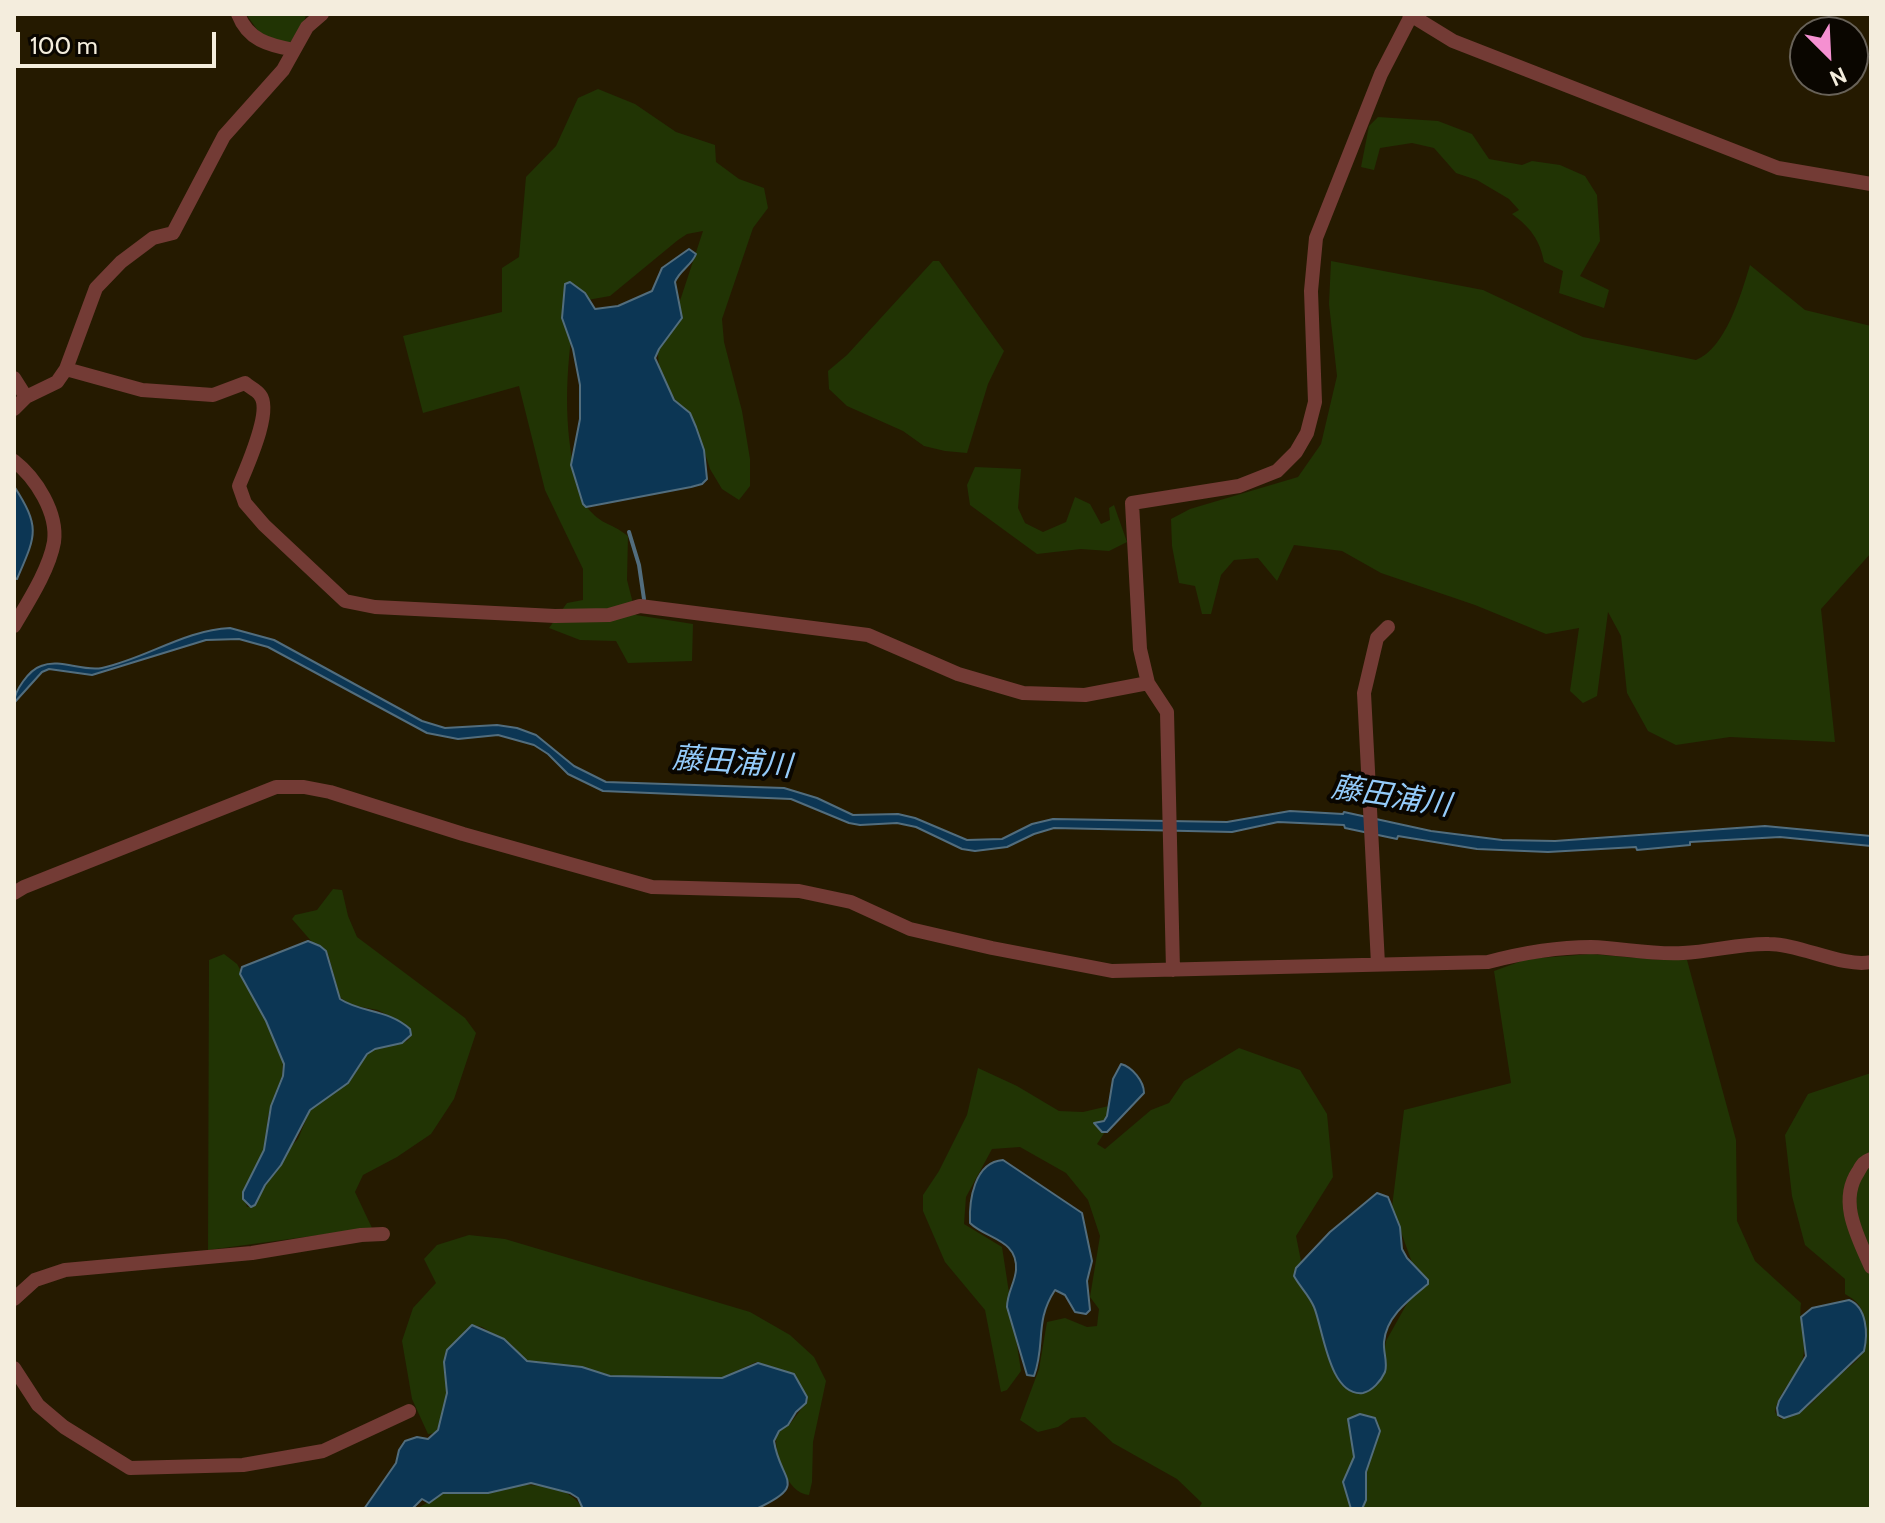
<!DOCTYPE html>
<meta charset="utf-8">
<style>
body{margin:0}
#map{position:relative;width:1885px;height:1523px;overflow:hidden;background:#251a00;font-family:Cabin,sans-serif}
canvas{display:block}
.frame{position:absolute;inset:0;border:16px solid #f4eddd;pointer-events:none}
.north{position:absolute;left:1789px;top:16px;width:80px;height:80px;box-sizing:border-box;background:#0a0600;border:2px solid #686258;border-radius:50%;rotate:156deg;font-size:22px;font-weight:700;line-height:32px;text-align:center;color:#f4eddd}
.north::after{content:'';display:block;margin:auto;width:28px;height:36px;background:#f590d1;clip-path:polygon(50% 0,100% 100%,50% 72%,0 100%)}
.scale{position:absolute;left:16px;top:32px;width:200px;height:36px;box-sizing:border-box;border:4px solid #f4eddd;border-top:0;padding-left:10px;font-size:24px;line-height:28px;white-space:nowrap;color:#f4eddd;-webkit-text-stroke:6px #0a0600;paint-order:stroke}
</style>
<div id="map">
<canvas width="1885" height="1523"></canvas>
<div class="frame"></div>
<div class="north">N</div>
<div class="scale">100 m</div>
</div>
<script>
const g = document.querySelector('canvas').getContext('2d');
g.lineJoin = 'round';
function fillPath(path, color) { g.fillStyle = color; g.fill(path, 'evenodd'); }
function strokePath(path, color, width, dash) { g.strokeStyle = color; g.lineWidth = width; g.lineCap = dash ? 'butt' : 'round'; g.setLineDash(dash || []); g.stroke(path); }
function drawText(font, color, halo, rows, align = 'center') {
  g.font = font + ' Cabin,"Noto Sans JP",sans-serif'; g.lineWidth = 8; g.setLineDash([]); g.textBaseline = 'middle'; g.strokeStyle = halo; g.fillStyle = color; for (const [text, x, y, turn = 0] of rows) {
    g.save(); g.translate(x, y); g.rotate((+turn || 0) * Math.PI / 180); g.textAlign = isNaN(turn) ? turn : align; if (halo) g.strokeText(text, 0, 0); g.fillText(text, 0, 0); g.restore();
  }
}
fillPath(new Path2D(`
 M246,14h60l-3,12 -14,18 -25,-5z
 M598,89l37,15 41,28 39,13 1,17 23,17 25,9 4,20 -15,20 -31,91 2,23 18,69 8,48v27l-11,14 -17,-11 -12,-20 -11,-34 -39,-58 -3,-33 16,-22 30,-91 -16,3 -9,6 -68,56 -34,6c-9,59 -14,113 -1,172 3,10 4,22 9,29 16,23 25,18 44,33l-1,44 9,35 57,9 -1,37 -64,2 -12,-22 -36,-1 -31,-12 18,-25 16,-3v-31l-38,-79 -26,-104 -96,27 -20,-77 99,-24v-44l17,-11 7,-80 30,-31 22,-48z
 M1378,117l60,4 34,13 17,25 33,6 10,-4 28,4 25,11 12,19 3,46 -20,35 29,14 -5,18 -45,-15 4,-22 -19,-9c-4,-22 -14,-35 -32,-48l7,-4 -10,-11 -32,-19 -21,-7 -22,-25 -22,-5 -32,5 -6,22 -13,-3 8,-41z
 M933,261h6l65,90 -16,33 -21,69 -22,-2 -21,-5 -21,-15 -56,-25 -18,-17 -1,-18 19,-16z
 M1331,261l152,29 100,47 113,23c30,-12 45,-66 54,-95l55,45 66,16v227l-50,56 14,133 -105,-5 -54,8 -28,-14 -21,-38 -6,-57 -13,-24 -11,84 -14,7 -13,-12 9,-63 -33,6 -71,-29 -94,-32 -39,-22 -48,-6 -17,36 -19,-23 -24,2 -13,15 -10,39h-9l-7,-28 -16,-3 -7,-37 -1,-27 19,-10 108,-32 23,-33 16,-68 -8,-72z
 M975,467l46,2 -3,39 7,15 18,9 23,-10 9,-25 15,7 11,20 9,-4 -1,-12 5,-3 13,37 -18,9 -28,-2 -44,5 -67,-49 -3,-20z
 M333,889l9,1 6,26 9,21 108,81 11,15 -22,66 -23,35 -34,23 -34,18 -8,17 17,36 -164,22 1,-290 15,-6 13,10 4,7 1,8 29,50 12,31 -1,16 -14,40 -3,32 -22,44 4,15 5,-1 36,-57 10,-10 12,-29 40,-29 16,-26 7,-6 34,-8 4,-5 -1,-8 -32,-18 -28,-5 -10,-8 -12,-43 -16,-12 -20,-23 3,-4 22,-5z
 M1591,954l69,6h27l49,180 1,81 18,40 46,42c-3,20 7,41 1,58 -7,18 -24,31 -27,51l5,7c23,-2 35,-20 50,-35 23,-23 41,-24 35,-61 -2,-15 -6,-21 -20,-29v-15l-40,-34 -13,-49 -7,-61 23,-41 63,-21v436h-673l4,-6 -25,-24 -64,-36 -28,-26 -14,1 -13,9 -20,5 -18,-12 19,-51 8,-47 18,-4 22,9 10,-1 2,-17 -9,-12 10,-61 -12,-36 -22,-27 -46,-26 -28,2 -26,48 -2,27 38,23 19,124 -14,19 -6,2 -16,-82 -40,-48 -22,-51v-16l16,-24 28,-56 11,-47 39,18 42,25 24,1 30,-7 -2,18 -14,21 8,5 46,-39 18,-7 15,-22 55,-33 61,22 27,44 6,63 -37,59 8,40 75,102 7,-37 33,-59 -27,-75 12,-97 107,-27 -17,-112 33,-12z
 M469,1235l36,4 245,73 40,23 24,22 12,24 -13,61 -1,40 -3,13c-22,-1 -37,-44 -32,-63l13,-8 18,-24 -14,-26 -38,-12 -35,16 -108,-2 -25,-7 -60,-8 -9,-6 -7,-10 -30,-18 -10,-2 -7,5 -3,9 -16,13c-2,10 0,18 1,28 2,16 -4,40 -12,53l-7,1 -16,-35 -10,-58 11,-33 23,-25 -12,-24 13,-14z
 M522,1485c24,0 49,3 61,24h-167l29,-16h45z`), '#213404');
const water = new Path2D(`
 M689,249l7,5c-4,11 -17,17 -21,28l7,36 -23,31 -4,9 19,42 16,13 6,14 8,23 3,29 -5,5 -11,3 -105,20 -3,-3 -12,-39 9,-46v-34l-7,-36 -11,-31 3,-34 5,-2 15,11 10,16 23,-3 34,-15 10,-23z
 M14,486c27,42 22,49 3,93l-3,-1z
 M230,628l44,12 148,81 23,7 52,-3 20,3 19,7 38,31 32,16 178,6 33,10 36,17 45,-1 17,4 52,22 35,-1 30,-15 21,-5 174,3 63,-11 53,3 1,-2 87,19 71,9 53,1 210,-15 106,10v10l-91,-9 -90,5v3l-53,5 -1,-3 -88,5 -71,-3 -79,-13 -1,3 -52,-11 -1,-3 -66,-3 -46,10 -178,-4 -20,6 -27,13 -32,4 -13,-2 -46,-22 -19,-4 -37,2 -11,-2 -58,-24 -188,-8 -35,-17 -20,-20 -14,-9 -36,-10 -40,4 -31,-6 -159,-86 -29,-8 -33,1 -114,35 -43,-6 -7,3 -28,31c0,-12 15,-33 27,-37 19,-8 41,6 61,2 45,-10 83,-38 128,-40z
 M308,941l12,5 6,5 14,48c21,14 48,10 70,30l1,6 -9,8 -27,6 -8,5 -19,29 -38,27 -29,55 -16,20 -10,20 -4,2 -8,-8v-7l21,-42 7,-44 12,-30 1,-12 -18,-43 -26,-47 2,-7z
 M1121,1064c11,3 23,17 23,29l-37,39h-5l-8,-9 10,-2 3,-5 6,-37z
 M1003,1160l79,53 10,48 -5,20 3,29 -4,4 -11,-2 -10,-17 -10,-5c-21,32 -9,53 -21,86l-7,-1 -20,-68c0,-14 8,-24 9,-37 2,-31 -30,-31 -46,-47 -1,-22 4,-61 33,-63z
 M1377,1193l11,4 12,30 2,22 5,9 21,22v4c-18,15 -42,32 -44,58 -1,10 4,20 1,30 -4,9 -13,19 -22,21 -34,4 -40,-65 -49,-86 -5,-12 -14,-20 -20,-31l2,-8 34,-36z
 M1849,1300c18,7 19,34 15,51l-65,62 -15,5 -6,-3 -1,-7 2,-7 27,-45 -5,-39 11,-9z
 M472,1325l32,14 23,22 55,6 28,9 112,2 36,-15 36,11 13,23 -1,6 -10,9 -8,13 -9,6 -5,10c6,41 36,43 -18,68h-173l-5,-11 -8,-5 -39,-10 -43,10h-45l-14,10 -7,-4 -10,10h-48l32,-46 3,-13 6,-9 12,-4 11,2 10,-9 9,-37 -3,-31 3,-12z
 M1360,1414l15,4 5,13 -14,41v28l-4,9h-11l-8,-27 11,-25 -6,-38z`);
fillPath(water, '#0c3654');
strokePath(water, '#526d7d', 2);
strokePath(new Path2D(`
 M629,532l10,33 5,34`), '#526d7d', 4);
strokePath(new Path2D(`
 M238,14c10,26 30,31 56,36
 M1409,14l44,27 325,127 93,16
 M66,369l76,21 71,5 32,-12c4,4 12,7 15,12 13,16 -14,73 -21,91l6,17 19,22 81,76 30,6 180,9 54,-1 31,-9 228,29 90,39 65,19 62,2 63,-12
 M14,378l12,19
 M14,409l12,-12 31,-15 9,-13 30,-81 25,-26 32,-24 20,-5 51,-97 59,-66 24,-43 15,-13
 M14,461c22,17 44,52 40,81 -5,28 -26,60 -40,84
 M14,893l10,-6 252,-100h28l26,5 133,42 189,53 147,4 52,11 59,27 82,19 120,23 376,-9c34,-9 68,-15 103,-15 31,1 61,8 92,6 29,-1 58,-10 86,-9 31,0 75,24 102,18
 M1378,964l-14,-271 13,-55 11,-11
 M1173,970l-6,-258 -19,-29 -8,-34 -8,-146 107,-17 38,-15 19,-19 11,-19 8,-31 -4,-111 5,-53 65,-164 31,-60
 M1871,1159c-8,3 -9,6 -13,13 -20,30 0,65 13,95
 M14,1299l21,-19 30,-10 187,-17 109,-18 22,-1
 M14,1368l24,37 26,22 66,41 113,-3 80,-14 86,-40`), '#733b35', 14);
drawText('italic 30px', '#94cbfa', '#0a0600', [
 ["藤田浦川",732,763,4],
 ["藤田浦川",1391,797,9]
]);
</script>
